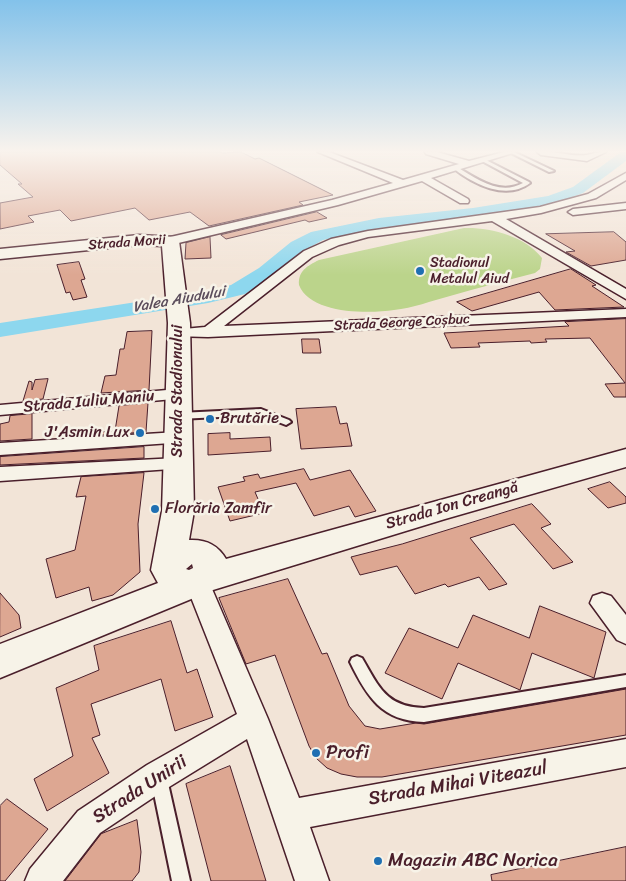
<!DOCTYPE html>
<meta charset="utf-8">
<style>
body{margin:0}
canvas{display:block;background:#f2e4d7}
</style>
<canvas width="626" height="881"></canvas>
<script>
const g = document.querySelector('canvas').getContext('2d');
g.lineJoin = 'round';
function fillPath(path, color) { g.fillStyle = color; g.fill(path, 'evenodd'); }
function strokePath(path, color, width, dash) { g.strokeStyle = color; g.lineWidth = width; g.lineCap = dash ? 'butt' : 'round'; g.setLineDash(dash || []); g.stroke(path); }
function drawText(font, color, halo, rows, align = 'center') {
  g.font = font + ' Sriracha,sans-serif'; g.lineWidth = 5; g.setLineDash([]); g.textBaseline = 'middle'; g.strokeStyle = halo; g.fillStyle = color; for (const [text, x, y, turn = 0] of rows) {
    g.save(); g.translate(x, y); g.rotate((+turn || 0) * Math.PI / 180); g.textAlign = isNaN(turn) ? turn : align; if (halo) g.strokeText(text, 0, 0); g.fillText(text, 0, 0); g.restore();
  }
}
fillPath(new Path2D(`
 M464,228c26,-1 61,8 78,30l-2,11 -5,4c-28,7 -57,15 -85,23 -19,5 -37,12 -56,14 -26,4 -84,4 -95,-25 -1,-14 8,-19 20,-25z`), '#bbd48b');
fillPath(new Path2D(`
 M621,152h5v9l-43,32 -26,10 -84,15 -94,10 -56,12 -18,10 -32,26 -28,18 -37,9 -208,34v-14l208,-32 23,-6 28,-17 32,-26 20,-10 68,-14 94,-10 75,-12 25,-9z`), '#8dd7ee');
const building = new Path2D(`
 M0,152h220l3,1 18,-1 14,7 4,-1 74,37 -34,7 4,3 -94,21 -19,-14 -41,8 -14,-12 -64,13 -11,-11 -32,6 6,6 -34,7v-26l33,-6 -15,-13h4l-22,-19z
 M317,212l10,6 -18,4 -4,-2 -79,19 -5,-4z
 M614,232l12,10v18l-35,6 -25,-14 9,-1 -29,-17z
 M210,237l1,21 -26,1 1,-16z
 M79,262l6,17 -4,1 6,17 -14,3 -3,-8 -4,1 -9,-28z
 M571,269l25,16 -4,1 32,21 -69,3 -16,-18 -67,19 -15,-9z
 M626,319v78h-12l-9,-13 20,-1 -35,-45 -45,1 2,3 -16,1 -1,-2 -52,2 2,4 -29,1 -7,-15 125,-7 -4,-4z
 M152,331l-3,59 -48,3 4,-17 11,-1 4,-26h4l3,-17z
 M302,339h17l2,14h-18z
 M48,379l-5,20 -20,2 6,-20 3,1v8l3,-10z
 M148,403l-2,29 -74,5 1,-3 42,-3 4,-25z
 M336,407l4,17 7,-1 5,23 -51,3 -5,-40z
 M32,414v25l-32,2v-17l9,-2 1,-6z
 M230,433v6l40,-2 1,14 -63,4v-21z
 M144,447v11l-144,7v-8z
 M304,469l6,11 40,-10 26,41 -21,6 -6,-11 -35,10 -18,-33 -41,9 9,21 -34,8 -12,-34 27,-6 -2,-4 15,-3 2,4z
 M144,473l-6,51 2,48 -27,23 -21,6 -3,-14 -33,11 -10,-39 29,-9 11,-54 -10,1 5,-20z
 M610,482l16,15v6l-18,5 -20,-19z
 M532,504l19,20 -10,4 32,34 -20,7 -39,-45 -44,14 37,46 -18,6 -10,-13 -31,10 -3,-3 -30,10 -18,-28 -37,9 -9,-18 51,-13z
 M288,579l34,75 5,-1 22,53 16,20 15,3 36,-6 8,1 202,-35v46l-244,42h-25l-16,-3 -14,-6 -11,-10 -7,-12 -34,-91 -29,9 -27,-66z
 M0,593l19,22 2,13 -21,9z
 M540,606l66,26 -12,46 -62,-25 -12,37 -62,-27 -16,36 -57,-26 24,-45 49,20 15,-33 56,23z
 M171,621l16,52 10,-4 16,48 -38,14 -14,-52 -70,25 9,31 -8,3 17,35 -62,38 -13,-32 39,-23 -17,-68 43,-18 -5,-24z
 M230,766l36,115h-55l-25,-97z
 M7,799l41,30 -43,52h-5v-75z
 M137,820l4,32 -2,20 -7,9h-67l36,-47z
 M626,847v34h-134l-1,-6z`);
fillPath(building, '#dda792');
strokePath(building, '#4a1f2b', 1);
const lane = new Path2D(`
 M509,152h5l40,19 -5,1z
 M484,159l45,23 1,1c-24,18 -57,1 -77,-15l4,-1c20,12 43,29 66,16l-41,-22z
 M261,409l28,11 2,2 -5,3 -26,-10 -81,4 -5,-3 5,-3z
 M357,656l5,2c17,29 24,49 62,50l202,-33v12l-202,35c-42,-1 -57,-25 -74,-60l2,-4z
 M159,771l6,2 2,6 23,102h-18l-21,-102 2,-6z`);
const street = new Path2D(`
 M318,152h11l74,28 56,-16 -33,-10 -1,-2h12l32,9 35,-9h12l-85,26 37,21 1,2 -1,2h-8l-38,-22 -84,24 -168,40 -6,-4 2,-3 166,-38 61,-17z
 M537,152c16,-2 36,5 49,3 8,-1 13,-4 20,-3l-19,9 -46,-6z
 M626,173v7l-30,18 -55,15 -35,6 120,70v10l-134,-78 -124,16 -29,8 -27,12 -88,69 402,-17v8l-418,20 -35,-1 -3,-3 3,-3 32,-3 99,-76 27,-12 37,-8 172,-24 48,-13z
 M626,203v6l-53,6 -5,-3 5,-3z
 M178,389l6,1 3,4 -3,4 -184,17v-10z
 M178,432l7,2 2,4 -2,4 -185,13v-12z
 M178,458l7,2 3,4 -3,4 -185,13v-14z
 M197,573l8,3 4,6 59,137 31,79 327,-59v28l-316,60 19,54h-34l-48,-142 -78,48 -69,46 -37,48h-38l5,-12 48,-58 69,-46 90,-51 -52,-132 4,-6z
 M602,593l9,3 15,19v29l-9,-4 -27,-37 3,-7z`);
const secondary = new Path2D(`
 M139,235l37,2 3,4 11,82 4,188 -5,29c17,-1 29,5 37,19l400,-110v18l-181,52 -232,71 -213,88v-34l158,-61 -7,-13 11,-59 6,-188 -6,-77 -23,-1 -139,14v-10zM192,564l1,4 -4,2 -3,-1z`);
strokePath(lane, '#4a1f2b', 4);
strokePath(street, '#4a1f2b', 3);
strokePath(secondary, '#4a1f2b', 3);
fillPath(lane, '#f7f3e8');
fillPath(street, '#f7f3e8');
fillPath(secondary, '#f7f3e8');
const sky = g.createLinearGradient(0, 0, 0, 275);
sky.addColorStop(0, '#83c2ea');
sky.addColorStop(0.55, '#f9f3ed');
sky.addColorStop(1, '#f9f3ed00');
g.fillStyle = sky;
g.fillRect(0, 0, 626, 275);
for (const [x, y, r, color] of [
 [420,271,5,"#1f6fb2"],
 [210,419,5,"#1f6fb2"],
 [140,433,5,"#1f6fb2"],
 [155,509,5,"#1f6fb2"],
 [316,753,5,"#1f6fb2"],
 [378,861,5,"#1f6fb2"]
]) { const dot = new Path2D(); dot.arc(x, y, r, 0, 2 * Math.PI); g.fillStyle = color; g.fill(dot); strokePath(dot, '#f7f3e8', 2); }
drawText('14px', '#4a1f2b', '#f7f3e8', [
 ["Strada Morii",127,243,-4],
 ["Strada George Coșbuc",402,323,-3]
]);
drawText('14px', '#4a1f2b', '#f7f3e8', [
 ["Stadionul",430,263],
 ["Metalul Aiud",430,279]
], 'left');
drawText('italic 15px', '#5b4d5c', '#f7f3e8', [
 ["Valea Aiudului",179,300,-10]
]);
drawText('16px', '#4a1f2b', '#f7f3e8', [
 ["Strada Stadionului",178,391,-90],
 ["Strada Iuliu Maniu",89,402,-5],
 ["Strada Ion Creangă",452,506,-16]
]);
drawText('16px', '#4a1f2b', '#f7f3e8', [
 ["Brutărie",220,419],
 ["J'Asmin Lux",130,433,"right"],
 ["Florăria Zamfir",165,509]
], 'left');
drawText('19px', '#4a1f2b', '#f7f3e8', [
 ["Profi",326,753],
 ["Magazin ABC Norica",388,861]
], 'left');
drawText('19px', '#4a1f2b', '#f7f3e8', [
 ["Strada Mihai Viteazul",458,784,-10],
 ["Strada Unirii",140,790,-33]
]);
</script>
